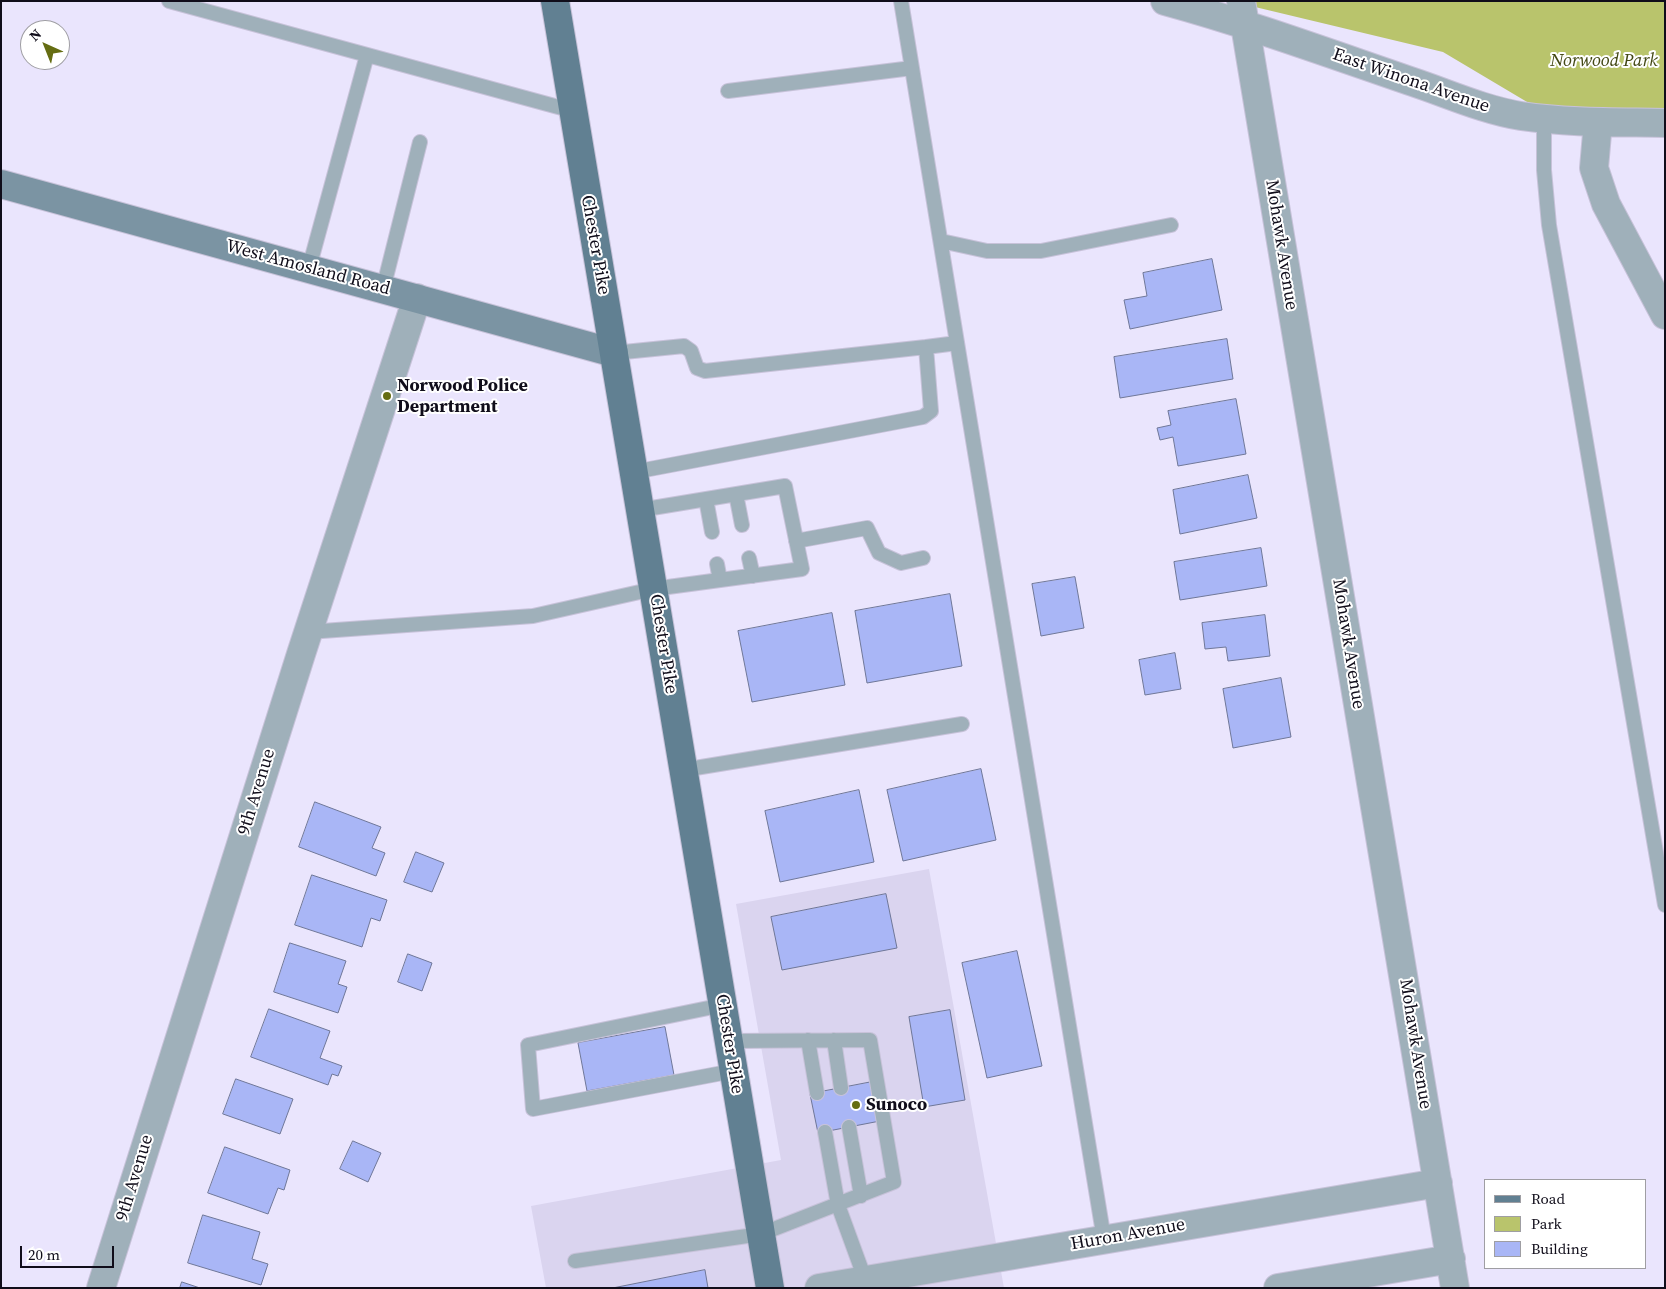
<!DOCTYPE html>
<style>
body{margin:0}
#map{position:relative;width:1666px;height:1289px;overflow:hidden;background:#eae5fd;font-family:"Source Serif 4",serif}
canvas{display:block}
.frame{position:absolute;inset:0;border:2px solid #100d1a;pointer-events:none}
.legend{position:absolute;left:1484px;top:1179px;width:162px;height:90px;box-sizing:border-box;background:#fff;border:1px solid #9f9ea3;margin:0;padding:6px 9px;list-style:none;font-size:15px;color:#100d1a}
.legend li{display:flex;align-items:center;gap:10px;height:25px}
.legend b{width:25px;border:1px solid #9f9ea3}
.north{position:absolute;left:20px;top:20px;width:50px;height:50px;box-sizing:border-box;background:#fff;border:1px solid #9f9ea3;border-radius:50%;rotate:316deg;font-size:14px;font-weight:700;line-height:20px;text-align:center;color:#100d1a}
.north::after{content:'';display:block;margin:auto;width:18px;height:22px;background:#656d12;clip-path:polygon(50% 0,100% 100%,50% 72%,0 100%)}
.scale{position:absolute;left:20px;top:1246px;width:94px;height:22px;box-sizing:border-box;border:2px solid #100d1a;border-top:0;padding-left:6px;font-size:15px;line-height:18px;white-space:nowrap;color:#100d1a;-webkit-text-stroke:4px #fff;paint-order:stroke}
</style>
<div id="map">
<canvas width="1666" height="1289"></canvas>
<div class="frame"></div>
<ul class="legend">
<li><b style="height:6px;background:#618092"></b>Road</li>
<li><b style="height:14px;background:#b9c46c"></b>Park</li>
<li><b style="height:14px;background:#a9b6f6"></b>Building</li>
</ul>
<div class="north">N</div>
<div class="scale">20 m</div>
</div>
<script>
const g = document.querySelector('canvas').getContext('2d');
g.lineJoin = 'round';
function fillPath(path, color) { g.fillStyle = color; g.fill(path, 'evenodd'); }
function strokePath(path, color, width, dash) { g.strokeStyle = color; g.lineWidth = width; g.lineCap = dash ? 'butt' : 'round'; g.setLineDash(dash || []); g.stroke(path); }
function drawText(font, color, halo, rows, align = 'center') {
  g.font = font + ' "Source Serif 4",serif'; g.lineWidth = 4; g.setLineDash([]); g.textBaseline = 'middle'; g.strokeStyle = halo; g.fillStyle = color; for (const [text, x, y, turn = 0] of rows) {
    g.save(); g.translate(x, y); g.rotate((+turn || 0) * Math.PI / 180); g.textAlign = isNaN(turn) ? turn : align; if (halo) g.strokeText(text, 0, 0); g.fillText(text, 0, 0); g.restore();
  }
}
fillPath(new Path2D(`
 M929,869l75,419h-458l-15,-82 250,-46 -45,-256z`), '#dad4ef');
fillPath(new Path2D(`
 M1230,1h435v110l-111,7 -111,-66z`), '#b9c46c');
const building = new Path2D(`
 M1212,259l10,51 -92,19 -6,-29 23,-4 -4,-23z
 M1227,339l6,40 -113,19 -6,-41z
 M1236,399l10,55 -68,12 -5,-29 -13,3 -3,-12 14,-3 -3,-14z
 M1248,475l9,43 -77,16 -7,-44z
 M1261,548l6,38 -87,14 -6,-38z
 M1075,577l9,51 -43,8 -9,-52z
 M950,594l12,72 -95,17 -12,-72z
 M832,613l13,72 -93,17 -14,-71z
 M1265,615l5,41 -42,5 -2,-14 -21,2 -3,-26z
 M1175,653l6,36 -36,6 -6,-35z
 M1281,678l10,59 -58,11 -10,-59z
 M981,769l15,71 -93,21 -16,-71z
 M859,790l15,72 -94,20 -15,-71z
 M315,802l66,25 -9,21 13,5 -9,23 -77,-29z
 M416,852l28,11 -12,29 -28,-10z
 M312,875l75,25 -7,21 -9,-3 -9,29 -67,-22z
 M886,894l11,54 -115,22 -11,-53z
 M290,943l56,18 -8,23 9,3 -9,26 -64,-21z
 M1017,951l25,115 -55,12 -25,-115z
 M408,954l24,9 -10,28 -24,-9z
 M269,1009l61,22 -10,27 22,8 -4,10 -6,-2 -4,11 -77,-28z
 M950,1010l15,90 -41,7 -15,-90z
 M665,1027l9,48 -87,16 -9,-48z
 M236,1079l57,20 -13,35 -57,-20z
 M872,1082l8,39 -62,12 -8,-39z
 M353,1141l28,12 -13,29 -28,-13z
 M225,1147l65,23 -6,20 -6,-2 -10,26 -60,-21z
 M203,1215l57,17 -8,27 16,5 -7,21 -73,-22z
 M705,1270l3,18h-95z
 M182,1282l18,6h-20z`);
fillPath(building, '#a9b6f6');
strokePath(building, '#6f7798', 1);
const lane = new Path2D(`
 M169,1l404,110
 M901,1l203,1238
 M728,91l184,-23
 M1544,118v52l5,55 116,680
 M941,241l46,10h54l130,-26
 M309,268l58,-213
 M383,289l37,-147
 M926,347l31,-4
 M614,353l70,-7 7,5 6,17 8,3 221,-24 5,64 -8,6 -289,55
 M736,494l6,31
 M706,499l6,33
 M796,541l71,-13 12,25 22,10 22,-5
 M749,558l4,18
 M717,564l3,16
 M308,632l225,-16 120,-27 149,-20 -17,-83 -145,24
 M683,770l279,-46
 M723,1005l-195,40 5,64 200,-38
 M808,1040l9,53
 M834,1040l7,48
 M849,1127l12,69
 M825,1132l13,73 27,74
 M575,1261l186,-27 133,-52 -24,-142 -141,1`);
const street = new Path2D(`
 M1165,1c84,23 166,53 248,81 36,12 71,28 108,34 48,7 96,6 144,7
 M1241,1l214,1287
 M1598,122l-4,46 12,36 59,111
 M101,1288l200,-634 116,-356
 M819,1288l619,-105
 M1278,1288l173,-29`);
const secondary = new Path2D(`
 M1,184l613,169`);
const primary = new Path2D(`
 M555,1l215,1287`);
strokePath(lane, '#c7c2d9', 16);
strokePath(street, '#c7c2d9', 30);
strokePath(secondary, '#c7c2d9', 30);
strokePath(primary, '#c7c2d9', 30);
strokePath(lane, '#9fb0ba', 14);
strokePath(street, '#9fb0ba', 28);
strokePath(secondary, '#7b94a3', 28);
strokePath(primary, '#618092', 28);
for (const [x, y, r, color] of [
 [387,396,5,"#656d12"],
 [856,1105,5,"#656d12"]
]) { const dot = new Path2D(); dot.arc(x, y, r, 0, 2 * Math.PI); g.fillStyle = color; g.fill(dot); strokePath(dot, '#fff', 2); }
drawText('italic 18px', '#424713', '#fff', [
 ["Norwood Park",1604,61]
]);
drawText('18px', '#100d1a', '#fff', [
 ["East Winona Avenue",1411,81,19],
 ["Chester Pike",595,245,80],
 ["Mohawk Avenue",1281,245,81],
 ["West Amosland Road",308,268,15],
 ["Chester Pike",663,644,81],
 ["Mohawk Avenue",1348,644,81],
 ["9th Avenue",257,792,-73],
 ["Chester Pike",729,1044,81],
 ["Mohawk Avenue",1415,1044,81],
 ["9th Avenue",135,1178,-73],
 ["Huron Avenue",1128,1235,-10]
]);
drawText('bold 18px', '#100d1a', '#fff', [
 ["Norwood Police",397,386],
 ["Department",397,407],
 ["Sunoco",866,1105]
], 'left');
</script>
